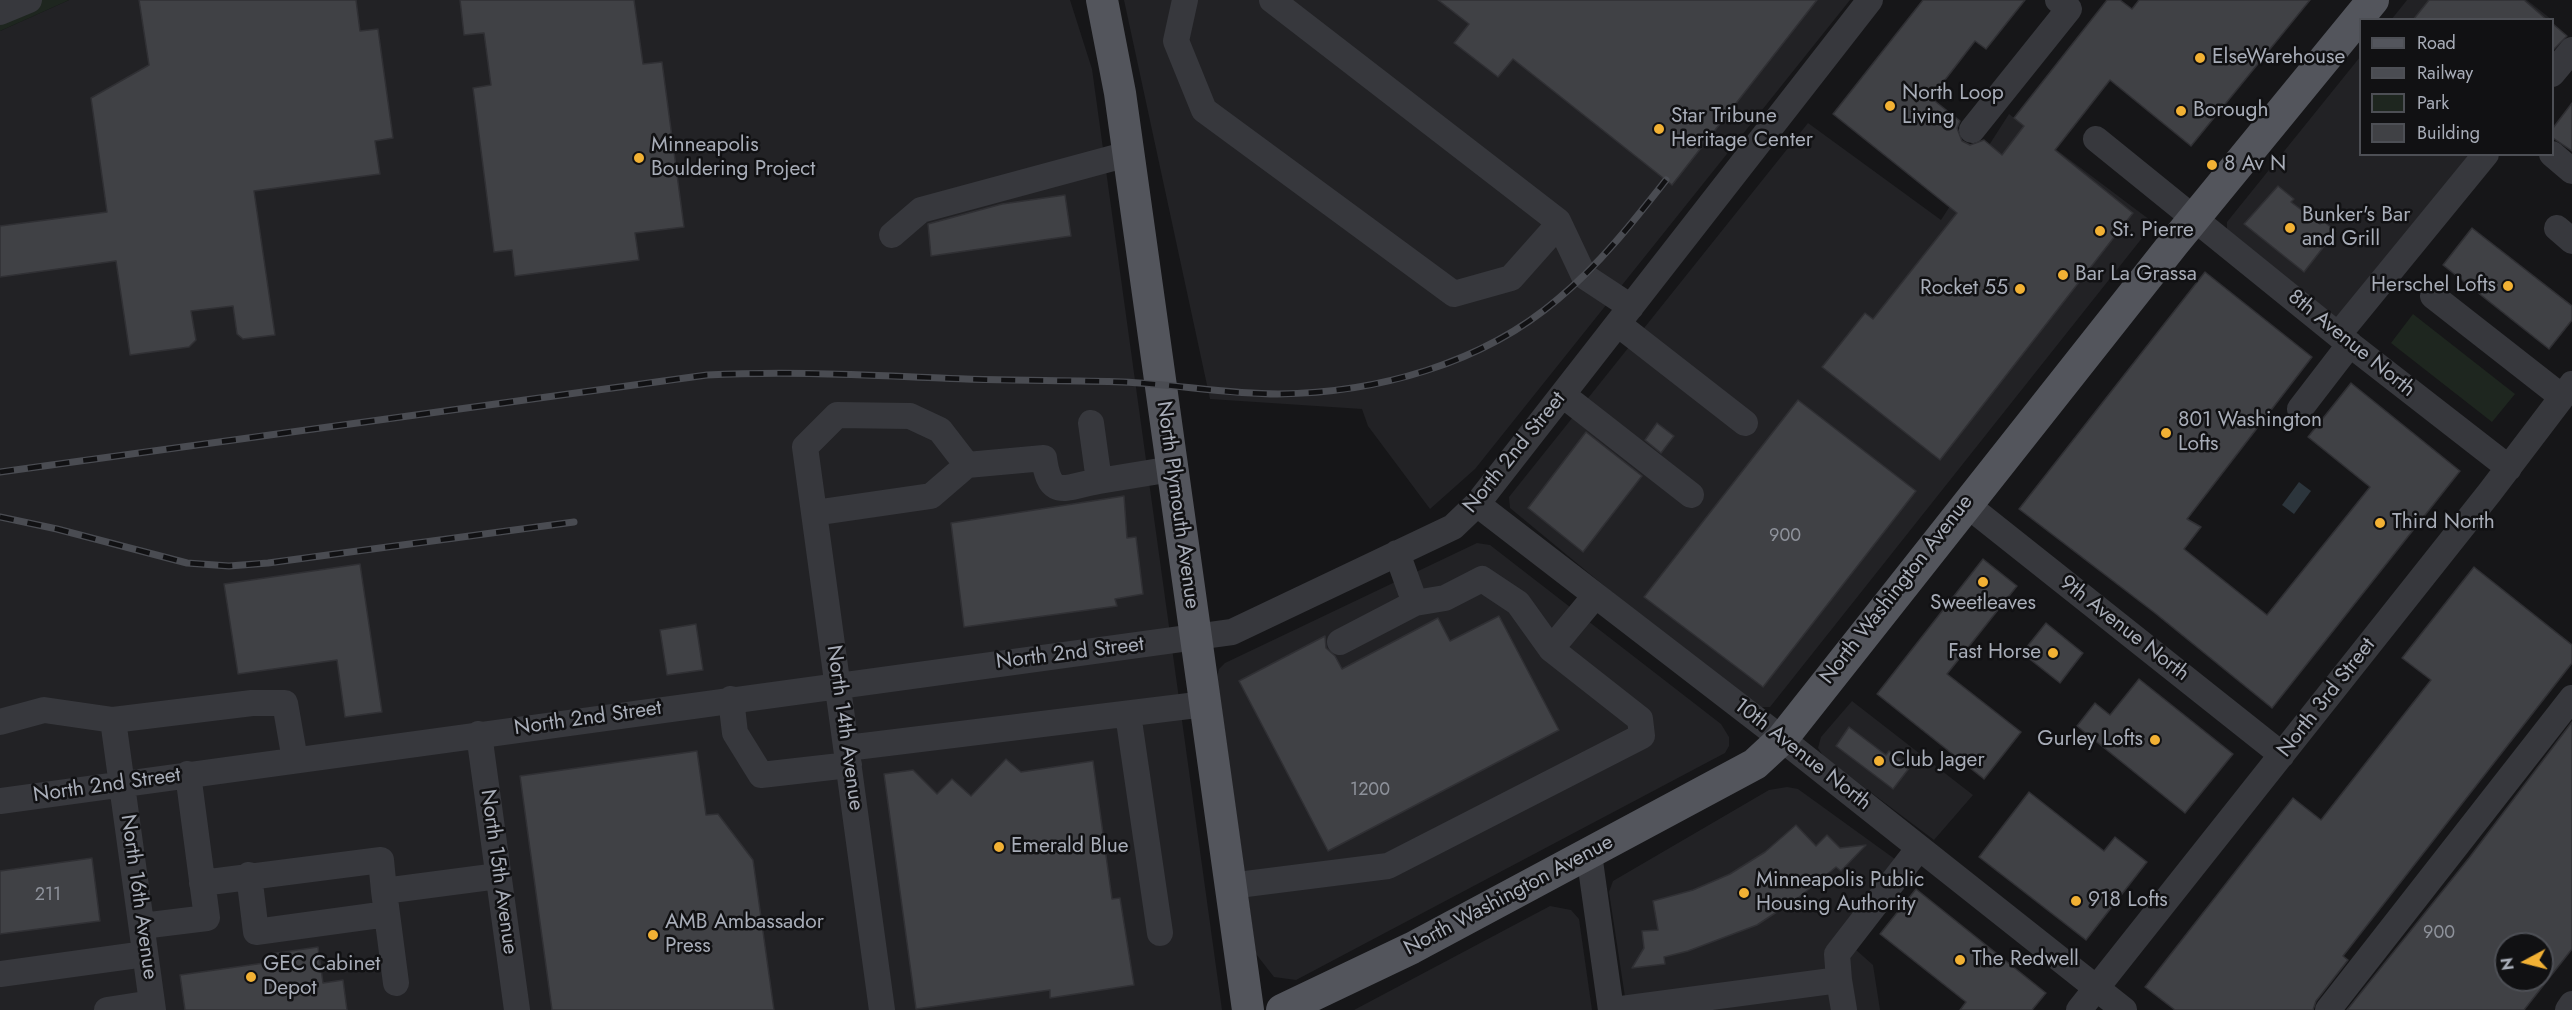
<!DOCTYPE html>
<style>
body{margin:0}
#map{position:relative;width:2572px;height:1010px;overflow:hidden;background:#161618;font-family:Jost,sans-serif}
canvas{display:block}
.legend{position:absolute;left:2359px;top:18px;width:195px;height:138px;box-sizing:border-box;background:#111113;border:2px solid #4d4f55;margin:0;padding:8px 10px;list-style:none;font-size:18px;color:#a8adb8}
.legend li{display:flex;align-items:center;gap:12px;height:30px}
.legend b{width:30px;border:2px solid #4d4f55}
.north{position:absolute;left:2494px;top:932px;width:60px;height:60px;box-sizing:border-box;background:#111113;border:2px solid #4d4f55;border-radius:50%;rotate:263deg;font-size:16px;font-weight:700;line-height:24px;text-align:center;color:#a8adb8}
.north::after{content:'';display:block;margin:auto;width:21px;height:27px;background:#f2b134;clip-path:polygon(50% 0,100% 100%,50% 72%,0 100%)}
</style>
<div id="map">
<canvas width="2572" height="1010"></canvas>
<ul class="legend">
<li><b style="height:8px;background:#53555c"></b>Road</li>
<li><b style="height:8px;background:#4a4c52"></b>Railway</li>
<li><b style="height:16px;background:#1e261f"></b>Park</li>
<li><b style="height:16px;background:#404145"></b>Building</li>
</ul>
<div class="north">N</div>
</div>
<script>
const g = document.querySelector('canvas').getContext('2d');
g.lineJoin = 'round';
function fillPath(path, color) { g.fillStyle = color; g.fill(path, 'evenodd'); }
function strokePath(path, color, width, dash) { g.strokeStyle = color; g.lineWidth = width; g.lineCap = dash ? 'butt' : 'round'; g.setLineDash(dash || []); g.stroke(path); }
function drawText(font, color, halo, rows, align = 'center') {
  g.font = font + ' Jost,sans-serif'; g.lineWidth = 5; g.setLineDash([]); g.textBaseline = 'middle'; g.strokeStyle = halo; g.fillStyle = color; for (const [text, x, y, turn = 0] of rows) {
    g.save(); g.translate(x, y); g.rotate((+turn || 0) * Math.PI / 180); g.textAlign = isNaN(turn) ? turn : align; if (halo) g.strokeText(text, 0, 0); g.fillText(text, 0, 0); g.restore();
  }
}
fillPath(new Path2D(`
 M69,0h1001l22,69 130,941h-1222v-979z
 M1124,0h726l-375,469 -45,40 -62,-83 -6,-17 -152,-10z
 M2407,0h120l24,19 -160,1z
 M2360,57v97l139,1 -146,180 -126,-104v-9z
 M2009,114l145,109 -384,484h-10l-135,-104 -115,-95 -1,-11 299,-374 133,97z
 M1477,543l13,2 231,179 8,13v9l-4,7 -429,227 -22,-3 -18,-23 -39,-277 2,-8 6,-6z
 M1852,701l121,94 -39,45 -110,-83 -6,-9 3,-11z
 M1787,787l11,2 112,81 -55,79 18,16 7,45h-253l-18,-118 4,-11 156,-91z
 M1550,906l21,4 8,9 13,91h-238z`), '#222225');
fillPath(new Path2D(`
 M0,0h69l-69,31z
 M2413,314l102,80 -23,28 -101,-79z`), '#1e261f');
fillPath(new Path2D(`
 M2299,482l12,9 -17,23 -12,-9z`), '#2c353c');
const building = new Path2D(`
 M139,0h217l4,31 18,-2 15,109 -18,3 5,33 -126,17 21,144 -32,4 -6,-5 -4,-28 -42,5 5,29 -7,7 -59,8 -14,-94 -116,16v-51l107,-14 -16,-114 58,-33z
 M460,0h174l9,64 19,-2 22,165 -49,6 4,27 -124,16 -3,-26 -18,2 -21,-164 18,-3 -7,-52 -20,2z
 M1438,0h379l-145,185 -159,-126 -15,18 -44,-34 15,-19z
 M1923,0h102l-39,49 -11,-8 -44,57 29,23 -3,7 5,13 8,4 14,-5 18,15 22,-29 -10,-8 93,-118h13l12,9 7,-9h171l-119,146 -81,-66 -55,70 78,63 -193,247 -118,-93 43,-54 8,6 84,-106 -124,-99z
 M2429,0h95l23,20h-134z
 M2553,24l14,12 -14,14z
 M2572,103v48l-19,-13v-10z
 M2278,186l16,13 -3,3 29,22 3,-3 13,10 -32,41 -60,-48z
 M1065,195l6,41 -140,20 -3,-32 74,-20z
 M2472,228l100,78v14l-23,29 -106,-84z
 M2205,272l107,85 -125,162 14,8 -17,22 83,66 103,-128 -62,-50 43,-54 109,88 -188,237 -117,-95 -136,-104z
 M1798,400l118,91 -153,196 -119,-90z
 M1657,423l17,13 -13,17 -16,-13z
 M1586,432l56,44 -59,76 -55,-44z
 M1124,496l3,42 9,-1 7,57 -28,5 2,7 -153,21 -13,-104z
 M1983,559l34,27 -70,88 74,58 -37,47 -107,-85z
 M360,564l22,148 -37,5 -8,-57 -99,14 -14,-90z
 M2474,567l98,78v18l-229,293 5,4 -32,41 -3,9h-138l-30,-23 148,-189 28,22 110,-140 -29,-22z
 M1499,616l60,114 -231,121 -89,-170 86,-45 1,12 9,8 7,13 96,-51 12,23z
 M2046,623l37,30 -23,30 -38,-30z
 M696,624l7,46 -36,5 -7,-45z
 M2139,679l94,75 -48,59 -108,-87 18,-23 15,12z
 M2572,722v227l-48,61h-177l122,-152zM2506,944h36v36h-36z
 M1849,727l37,28 3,-4 21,16 -17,22 -57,-43z
 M697,751l9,64 12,-1 35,46 21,150h-222l-32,-234z
 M1006,759l15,13 72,-11 19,138 8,-1 14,87 -84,13v-8l-134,19 -32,-235 29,-4 24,24 15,-15 19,17z
 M2029,792l75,59 11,-14 32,25 -61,78 -107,-83z
 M1796,825l20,21 11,-11 13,13 26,-3 -25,26 -5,-4 -38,31 -41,27 -69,26 -24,6 1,7 -33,4 12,-20 -2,-17 16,-1 -5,-29 40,-11 37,-16 35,-22z
 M92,858l8,63 -100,13v-63z
 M1916,889l130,104 -14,17h-72l6,-8 -86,-68z
 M318,947l5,36 20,-3 4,30h-162l-5,-35 91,-13 -1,-8z`);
fillPath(building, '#404145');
strokePath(building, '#303034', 1.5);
strokePath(new Path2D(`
 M1185,0l-9,41 28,69 250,184 57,-16 48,-54
 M1272,0l286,221 26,55 47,31
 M0,12l29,-12
 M2552,74l20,-24
 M1972,130l97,-121 -11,-9
 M2096,139l242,196 171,133
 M2552,154l20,17
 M2557,228l15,13
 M892,235l29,-25 207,-56
 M2433,296l129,101
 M1618,324l127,99
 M2338,335l148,-181
 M1563,395l128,100
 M2300,409l50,-65
 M1091,423l8,58 73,-12
 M967,465l77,-7c6,43 20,29 55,23
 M1477,504l305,235 342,271
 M1966,504l316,251
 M814,513l117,-17 36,-31 -27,-35 -30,-14 -73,-1 -32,32 77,563
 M1340,642l75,-39
 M1551,649l44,-53
 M731,699l4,34 26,42 88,-10
 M1128,714l32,219
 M113,720l40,290
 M0,722l44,-12 69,10 139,-17h33l10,57
 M479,734l38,276
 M847,748l358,-44
 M0,801l1232,-169 221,-105 24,-23 393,-504
 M1589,854l22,156
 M249,875l7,57 131,-18 -3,-23
 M202,883l179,-23 3,31 114,-15
 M1230,886l158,-20 254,-130 -2,-17 -89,-70 -33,-46 -36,-24 -37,19 -30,5 -18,-50
 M387,914l9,69
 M142,926l65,-8 -19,-144
 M0,974l145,-20
 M1839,980l-2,-26 82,-106
 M107,1010l45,-7
 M1614,1010l225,-30 5,30
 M2079,1010l411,-518 82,-108
 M2328,1010l244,-312
 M2568,1010l4,-6`), '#37383d', 26);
strokePath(new Path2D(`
 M1102,0l18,93 128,917
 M1282,1010l130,-62 343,-184 27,-25 392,-496 199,-243`), '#53555c', 32);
const rail = new Path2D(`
 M0,472l707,-97c81,-4 154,0 234,3 60,3 121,2 182,4 51,2 103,12 155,12 98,-1 204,-30 280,-95 42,-35 75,-77 108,-119
 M0,517l57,12 130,34 42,3 39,-3 306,-41`);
strokePath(rail, '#4a4c52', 7);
strokePath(rail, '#111113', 4.5, [14]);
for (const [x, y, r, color] of [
 [2200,58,6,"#f2b134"],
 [1890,106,6,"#f2b134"],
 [2181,111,6,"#f2b134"],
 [1659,129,6,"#f2b134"],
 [639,158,6,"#f2b134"],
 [2212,165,6,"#f2b134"],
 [2290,228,6,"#f2b134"],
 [2100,231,6,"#f2b134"],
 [2063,275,6,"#f2b134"],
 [2508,286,6,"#f2b134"],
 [2020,289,6,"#f2b134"],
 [2166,433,6,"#f2b134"],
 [2380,523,6,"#f2b134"],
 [1983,582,6,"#f2b134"],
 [2053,653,6,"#f2b134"],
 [2155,740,6,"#f2b134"],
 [1879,761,6,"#f2b134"],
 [999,847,6,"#f2b134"],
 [1744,893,6,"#f2b134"],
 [2076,901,6,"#f2b134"],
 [653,935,6,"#f2b134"],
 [1960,960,6,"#f2b134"],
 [251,977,6,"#f2b134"]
]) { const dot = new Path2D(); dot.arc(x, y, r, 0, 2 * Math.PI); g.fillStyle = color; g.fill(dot); strokePath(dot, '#111113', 2); }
drawText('18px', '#8e929b', null, [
 ["900",1785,537],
 ["1200",1370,791],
 ["211",48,896],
 ["900",2439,934]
]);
drawText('21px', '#a8adb8', '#111113', [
 ["ElseWarehouse",2212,58],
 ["North Loop",1902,94],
 ["Living",1902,118],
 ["Borough",2193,111],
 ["Star Tribune",1671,117],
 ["Heritage Center",1671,141],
 ["Minneapolis",651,146],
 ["Bouldering Project",651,170],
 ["8 Av N",2224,165],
 ["Bunker's Bar",2302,216],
 ["and Grill",2302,240],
 ["St. Pierre",2112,231],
 ["Bar La Grassa",2075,275],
 ["Herschel Lofts",2496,286,"right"],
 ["Rocket 55",2008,289,"right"],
 ["801 Washington",2178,421],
 ["Lofts",2178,445],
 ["Third North",2392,523],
 ["Sweetleaves",1983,604,"center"],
 ["Fast Horse",2041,653,"right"],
 ["Gurley Lofts",2143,740,"right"],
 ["Club Jager",1891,761],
 ["Emerald Blue",1011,847],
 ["Minneapolis Public",1756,881],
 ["Housing Authority",1756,905],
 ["918 Lofts",2088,901],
 ["AMB Ambassador",665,923],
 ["Press",665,947],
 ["The Redwell",1972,960],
 ["GEC Cabinet",263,965],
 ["Depot",263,989]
], 'left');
drawText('21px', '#a8adb8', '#111113', [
 ["8th Avenue North",2351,344,39],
 ["North 2nd Street",1515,453,-51],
 ["North Plymouth Avenue",1177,505,82],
 ["North Washington Avenue",1897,590,-52],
 ["9th Avenue North",2124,629,38],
 ["North 2nd Street",1070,654,-7],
 ["North 3rd Street",2327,698,-52],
 ["North 2nd Street",588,719,-8],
 ["North 14th Avenue",844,728,82],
 ["10th Avenue North",1802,755,38],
 ["North 2nd Street",107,786,-8],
 ["North 15th Avenue",498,872,82],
 ["North Washington Avenue",1509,896,-28],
 ["North 16th Avenue",138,897,82]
]);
</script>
